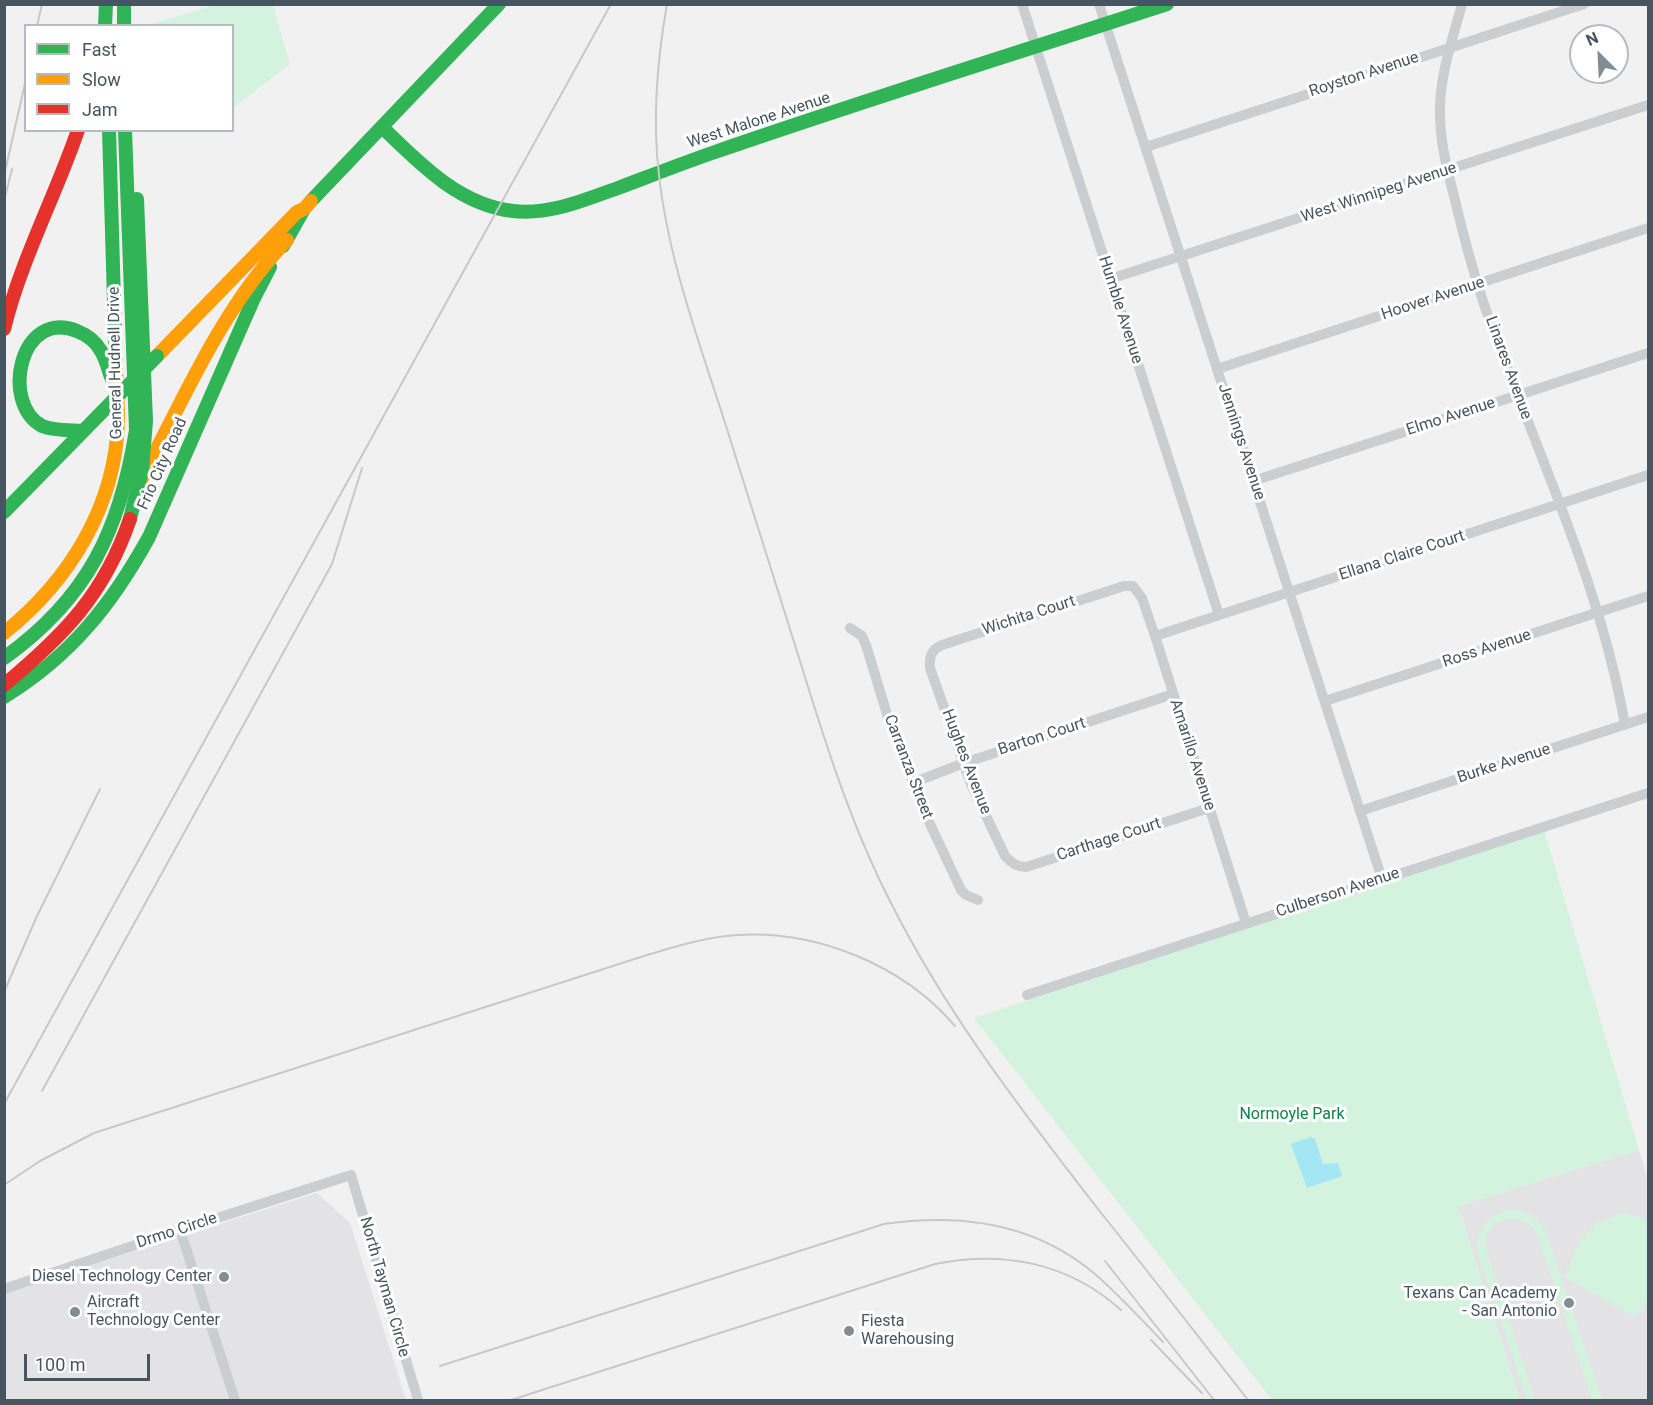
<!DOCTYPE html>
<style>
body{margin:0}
#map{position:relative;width:1653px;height:1405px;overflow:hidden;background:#f2f1f1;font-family:Roboto,sans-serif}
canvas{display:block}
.frame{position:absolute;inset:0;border:6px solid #465560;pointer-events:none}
.legend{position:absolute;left:24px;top:24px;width:210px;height:108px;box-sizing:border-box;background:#fff;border:2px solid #b5bbbf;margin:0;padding:8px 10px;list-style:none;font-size:18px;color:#465560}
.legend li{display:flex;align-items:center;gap:12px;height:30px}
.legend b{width:30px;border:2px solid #b5bbbf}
.north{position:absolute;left:1569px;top:24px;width:60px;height:60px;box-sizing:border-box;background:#fff;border:2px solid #b5bbbf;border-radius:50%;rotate:336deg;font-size:16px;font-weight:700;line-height:24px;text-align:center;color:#465560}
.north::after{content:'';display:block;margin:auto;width:21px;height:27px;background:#828c93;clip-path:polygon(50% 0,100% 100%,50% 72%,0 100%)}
.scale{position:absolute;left:24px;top:1354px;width:126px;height:27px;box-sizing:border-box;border:3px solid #465560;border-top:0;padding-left:8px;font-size:18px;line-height:21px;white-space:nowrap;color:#465560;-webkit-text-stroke:4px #fff;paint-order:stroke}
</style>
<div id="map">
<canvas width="1653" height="1405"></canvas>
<div class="frame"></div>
<ul class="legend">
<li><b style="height:8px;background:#30b455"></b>Fast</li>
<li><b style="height:8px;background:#ff9f0a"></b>Slow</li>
<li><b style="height:8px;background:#e5322d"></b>Jam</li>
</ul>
<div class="north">N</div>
<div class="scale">100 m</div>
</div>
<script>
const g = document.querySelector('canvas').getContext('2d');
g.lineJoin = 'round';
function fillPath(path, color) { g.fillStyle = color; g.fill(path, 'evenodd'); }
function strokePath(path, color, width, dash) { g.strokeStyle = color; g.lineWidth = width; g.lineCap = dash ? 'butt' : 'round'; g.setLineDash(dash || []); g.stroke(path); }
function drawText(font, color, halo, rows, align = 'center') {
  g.font = font + ' Roboto,sans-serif'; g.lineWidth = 6; g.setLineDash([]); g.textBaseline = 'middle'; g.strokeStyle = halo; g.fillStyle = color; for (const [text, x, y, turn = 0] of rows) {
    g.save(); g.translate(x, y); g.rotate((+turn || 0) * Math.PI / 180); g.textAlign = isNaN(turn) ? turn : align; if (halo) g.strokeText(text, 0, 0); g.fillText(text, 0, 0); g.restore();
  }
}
fillPath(new Path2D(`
 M1639,1150l9,30v220h-128l-62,-194z
 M317,1193l33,30 56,177h-401l-1,-107z`), '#e3e2e4');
fillPath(new Path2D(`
 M217,4l56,1 17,59 -57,44 -1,-82 -83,-1z
 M1544,830l95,320 -181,56 62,194h-248l-298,-382z
 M1513,1210c14,1 24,7 32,19l57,171h-10l-55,-167c-15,-24 -49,-16 -52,13l50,154h-8l-48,-143c-6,-25 9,-45 34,-47z
 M1623,1213l25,6v80l-8,14 -7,3 -69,-39 16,-37 15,-16z`), '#d4f3de');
fillPath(new Path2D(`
 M1311,1137l4,2 8,25 15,-1 4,13 -35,12 -16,-44z`), '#a5e6f4');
strokePath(new Path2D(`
 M1022,4l197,611
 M1099,4l283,875
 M1462,4c-9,34 -21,67 -22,102 -1,33 7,63 15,94 9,38 19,76 32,113 48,136 113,269 138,412
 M1146,147l438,-143
 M1110,279l538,-174
 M1217,369l431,-141
 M1253,481l395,-128
 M850,628l12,8 4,9 23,76 34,88 38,81 5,5 12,5
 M1155,636l493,-161
 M1325,701l323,-105
 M912,783l52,-20 209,-69
 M1209,808l-183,59c-9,0 -15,-4 -21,-11l-34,-72 -41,-116c-1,-11 1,-18 12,-23l182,-59h9l9,12 13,38 91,287
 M1360,811l288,-94
 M1027,995l621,-202
 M180,1230l55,170
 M4,1289l176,-59 171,-55 67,225`), '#caced1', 10);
strokePath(new Path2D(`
 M124,4v22
 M105,26l1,-22
 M382,127c37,36 77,78 131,84 37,4 71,-11 105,-23 32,-12 65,-25 97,-36 150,-52 302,-99 452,-148
 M109,130l7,239
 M311,201l188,-197
 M283,246l21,-37
 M83,431c-14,-1 -28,0 -41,-5 -42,-23 -22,-118 35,-95 10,4 19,11 24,20 5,8 7,18 10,26
 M4,512l94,-96
 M4,658c84,-60 116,-128 132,-228l-11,-300
 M4,697c67,-41 108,-93 145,-160l105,-239 16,-31`), '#30b455', 14);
strokePath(new Path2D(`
 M157,356l140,-144 7,-3 7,-8
 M141,480c43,-82 81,-172 146,-240
 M4,633c65,-52 112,-127 114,-213 0,-17 -1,-34 -2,-51`), '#ff9f0a', 14);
strokePath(new Path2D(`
 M4,329c17,-69 51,-132 74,-199`), '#e5322d', 14);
strokePath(new Path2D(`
 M667,4c-10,57 -15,114 -8,171 10,92 46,182 73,270 22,72 45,144 68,216 25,81 51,164 90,240 55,110 129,206 204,303 52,65 103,131 154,196
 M37,26l5,-22
 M4,176l22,-97
 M4,201l8,-32
 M4,992l33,-76 63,-127
 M42,1091l290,-527 30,-96
 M4,1104l607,-1100
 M4,1185l36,-24 54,-28 553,-178c30,-9 59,-18 90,-20 80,-5 166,30 218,91
 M1105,1261l109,139
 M1151,1340l51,53
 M440,1366l444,-142c75,-11 151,-1 211,50 24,21 46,45 68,68
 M511,1400l424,-136c68,-14 134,-1 186,46`), '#c6c8ca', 2);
strokePath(new Path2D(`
 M98,416l59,-60
 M130,519l12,-49 4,-49 -9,-222`), '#30b455', 14);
strokePath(new Path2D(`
 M4,685c60,-50 100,-90 126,-166`), '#e5322d', 14);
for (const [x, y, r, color] of [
 [224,1277,6,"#828c93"],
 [1569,1303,6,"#828c93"],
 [75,1312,6,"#828c93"],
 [849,1331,6,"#828c93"]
]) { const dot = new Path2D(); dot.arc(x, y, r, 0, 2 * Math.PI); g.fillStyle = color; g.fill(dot); strokePath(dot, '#fff', 2); }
drawText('16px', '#465560', '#fff', [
 ["Royston Avenue",1364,75,-18],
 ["West Malone Avenue",759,121,-18],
 ["West Winnipeg Avenue",1379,193,-18],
 ["Hoover Avenue",1433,299,-18],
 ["Humble Avenue",1120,310,72],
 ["General Hudnell Drive",116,363,-91],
 ["Linares Avenue",1508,368,70],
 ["Elmo Avenue",1451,417,-18],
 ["Jennings Avenue",1241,442,72],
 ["Frio City Road",163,464,-66],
 ["Ellana Claire Court",1402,556,-18],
 ["Wichita Court",1029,616,-18],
 ["Ross Avenue",1487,649,-18],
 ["Barton Court",1042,737,-18],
 ["Amarillo Avenue",1192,755,72],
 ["Hughes Avenue",966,762,69],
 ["Burke Avenue",1504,764,-18],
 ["Carranza Street",908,767,69],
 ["Carthage Court",1109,840,-18],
 ["Culberson Avenue",1338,893,-18],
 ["Drmo Circle",177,1231,-18],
 ["North Tayman Circle",384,1287,74]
]);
drawText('16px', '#0d8544', '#fff', [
 ["Normoyle Park",1292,1115]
]);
drawText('16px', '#465560', '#fff', [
 ["Diesel Technology Center",212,1277],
 ["Texans Can Academy",1557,1294],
 ["- San Antonio",1557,1312],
 ["Aircraft",87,1303,"left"],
 ["Technology Center",87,1321,"left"],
 ["Fiesta",861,1322,"left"],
 ["Warehousing",861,1340,"left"]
], 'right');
</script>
